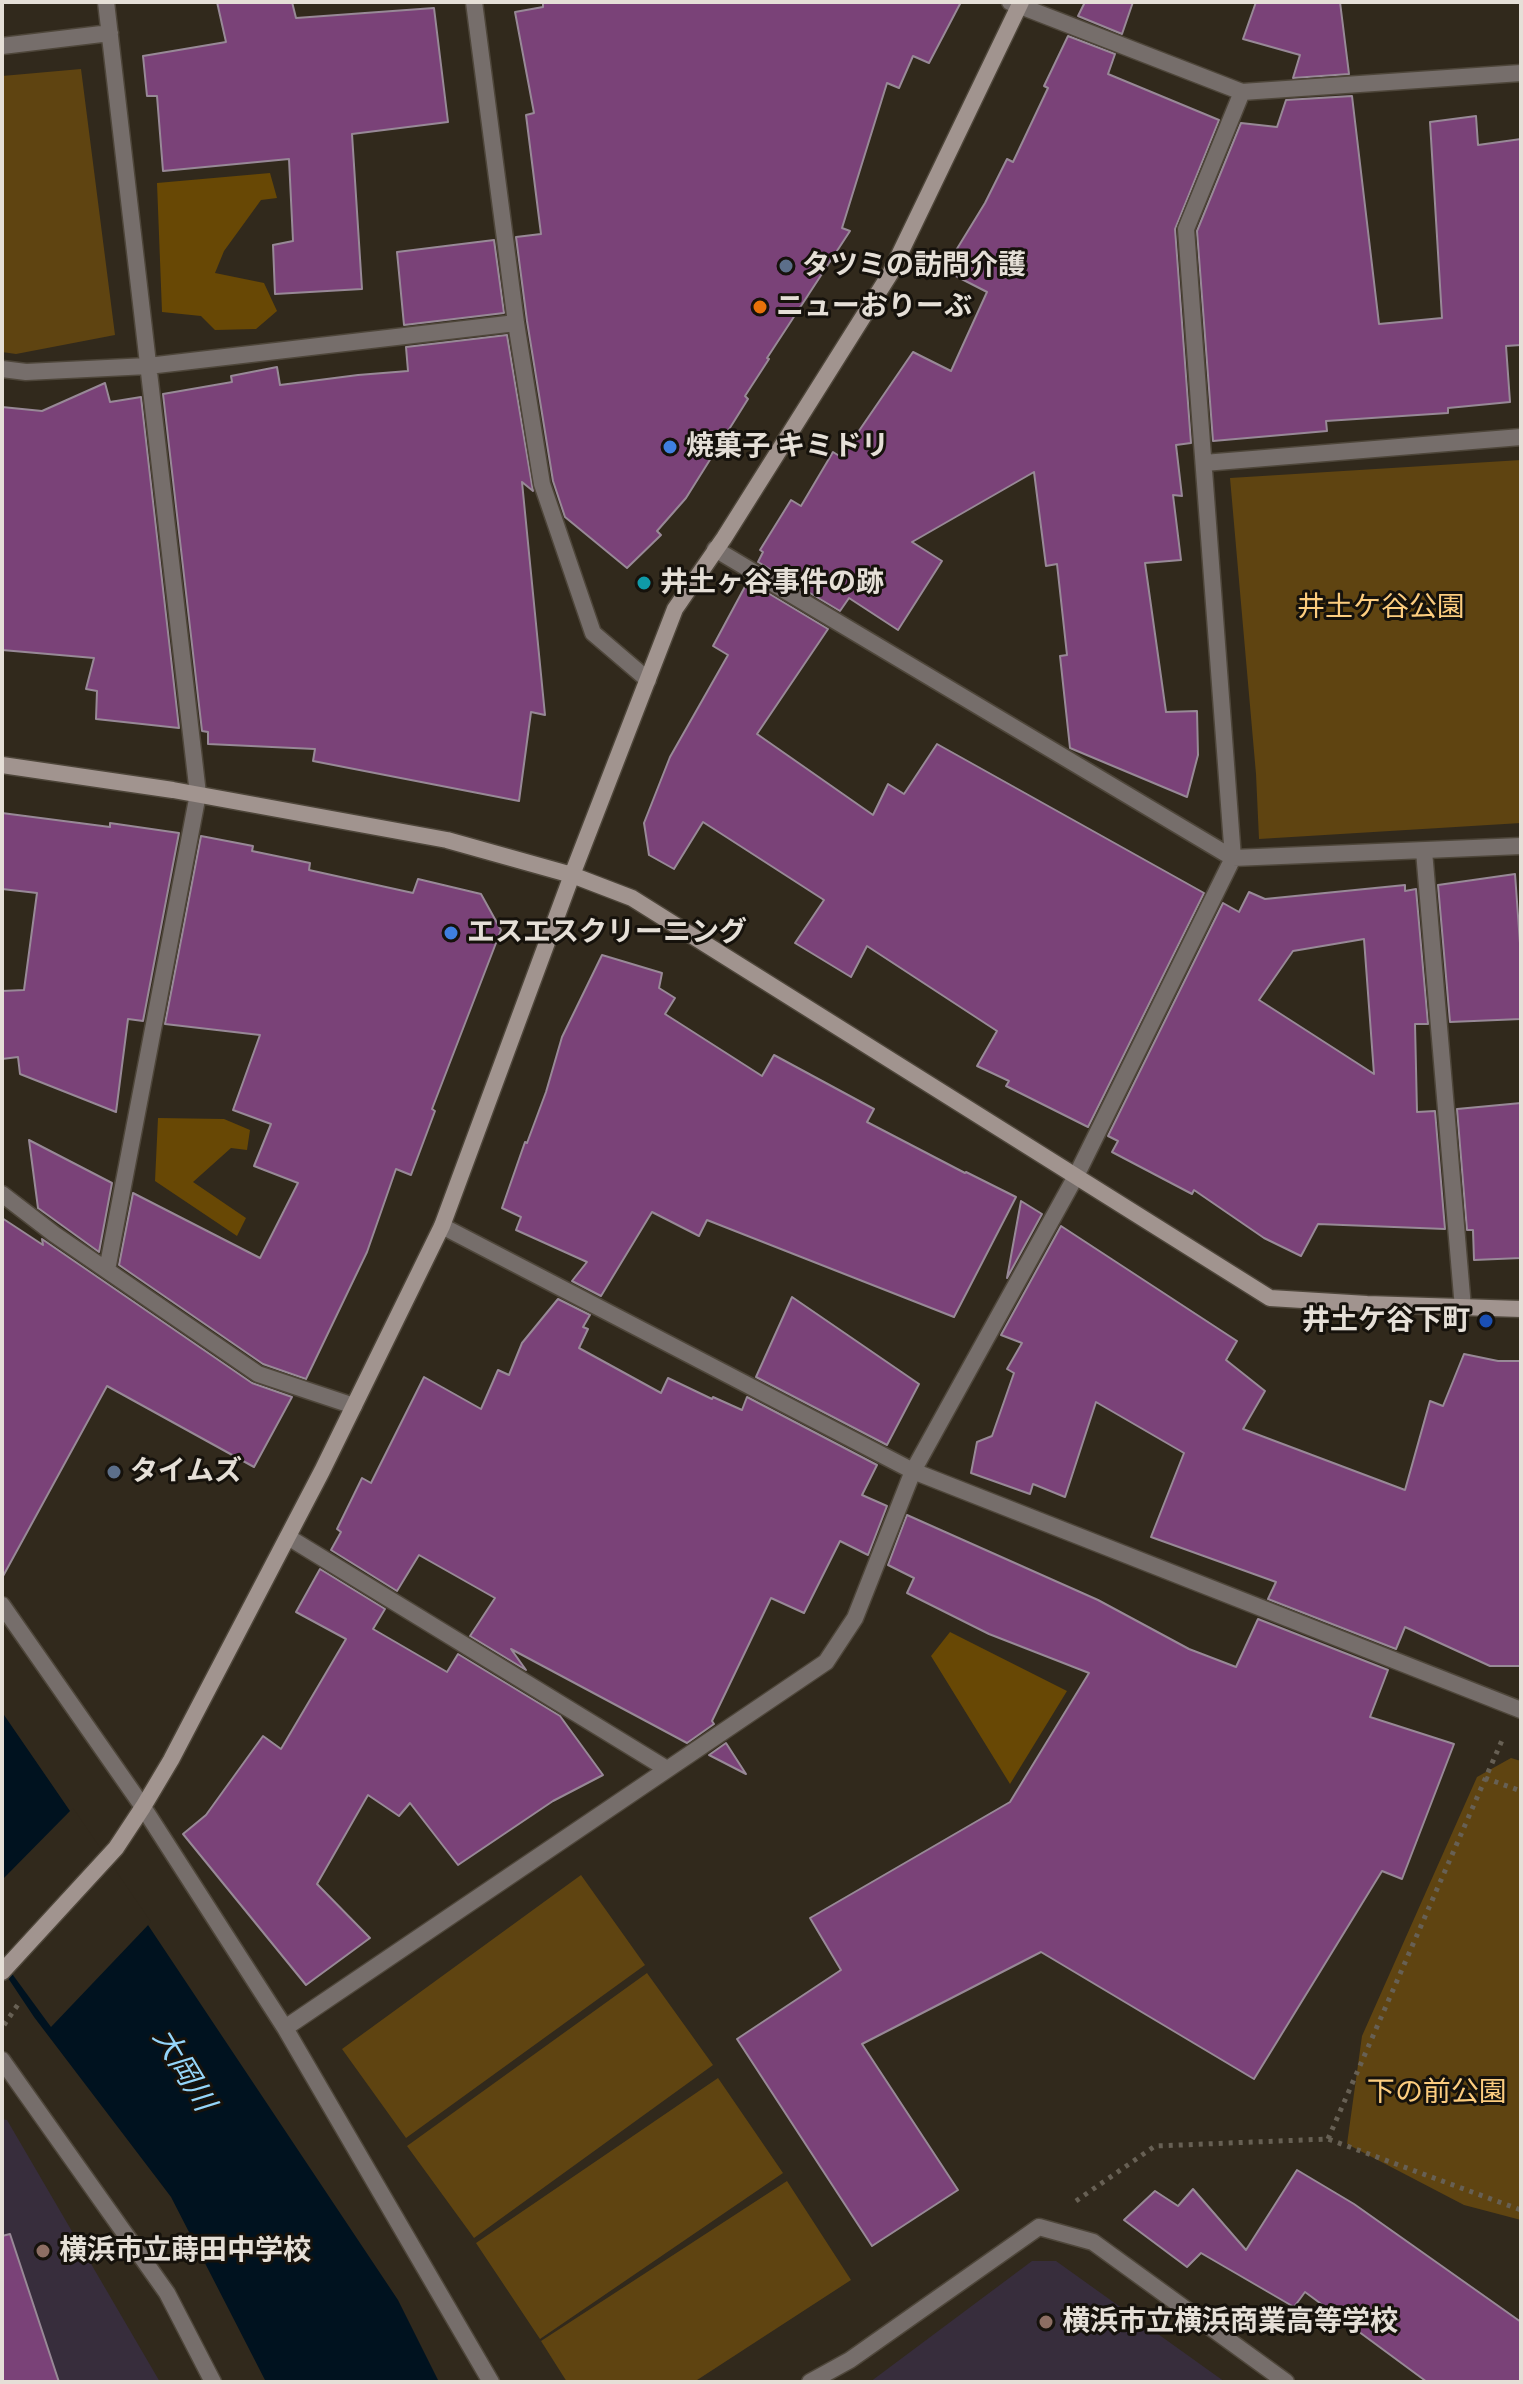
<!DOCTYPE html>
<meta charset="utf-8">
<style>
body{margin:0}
#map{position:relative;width:1523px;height:2384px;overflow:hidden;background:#31291c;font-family:"Noto Sans",sans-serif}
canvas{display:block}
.frame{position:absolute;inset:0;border:4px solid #e5dfd7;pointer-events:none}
</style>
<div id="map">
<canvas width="1523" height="2384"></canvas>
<div class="frame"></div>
</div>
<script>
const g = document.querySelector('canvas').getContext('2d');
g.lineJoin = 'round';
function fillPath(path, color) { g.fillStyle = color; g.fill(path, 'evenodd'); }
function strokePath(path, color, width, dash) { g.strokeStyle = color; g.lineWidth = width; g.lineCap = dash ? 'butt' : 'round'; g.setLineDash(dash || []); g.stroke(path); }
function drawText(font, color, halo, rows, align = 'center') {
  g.font = font + ' "Noto Sans","Noto Sans JP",sans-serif'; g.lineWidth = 6; g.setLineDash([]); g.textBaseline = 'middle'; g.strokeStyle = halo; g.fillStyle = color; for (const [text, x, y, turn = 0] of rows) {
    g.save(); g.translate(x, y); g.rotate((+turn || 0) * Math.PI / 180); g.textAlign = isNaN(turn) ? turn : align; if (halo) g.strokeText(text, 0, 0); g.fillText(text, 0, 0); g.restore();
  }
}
fillPath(new Path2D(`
 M2,2119l5,1 153,262h-158z
 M1032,2261h24l169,121h-355z`), '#372d3c');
fillPath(new Path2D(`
 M81,69l34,266 -99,19 -14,-2v-276z
 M1521,460v363l-262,16 -3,-65 -26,-296z
 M1511,1758l10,3v459l-57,-15 -117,-61 15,-108 115,-259z
 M581,1875l64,90 -239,173 -64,-89z
 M647,1973l66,92 -239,173 -67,-92z
 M718,2078l65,95 -243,166 -64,-96z
 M787,2181l64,99 -157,102h-127l-26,-41z`), '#5f4411');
fillPath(new Path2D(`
 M270,173l7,25 -16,2 -37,51 -9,22 49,10 13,28 -21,18 -41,1 -14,-14 -39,-4 -5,-129z
 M158,1118l66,1 26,11 -3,20 -16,-2 -38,34 53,36 -9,18 -82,-55z
 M950,1632l117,59 -57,93 -79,-128z`), '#684805');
fillPath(new Path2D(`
 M2,1712l134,195 262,393 41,82h-173l-95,-185 -137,-180 -32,-48z`), '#00121f');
fillPath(new Path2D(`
 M73,1808l78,114 -100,105 -49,-67v-80z`), '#31291c');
const building = new Path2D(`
 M217,2h75l4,16 138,-10 14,114 -96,12 10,155 -87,5 -2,-49 20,-4 -4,-82 -126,12 -6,-75h-10l-4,-40 83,-14z
 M543,2h418l-32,61 -16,-7 -14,32 -12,-5 -45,145 8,3 -83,127 2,1 -24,37 3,3 -62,99 -29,33 4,4 -34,33 -62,-51 -12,-36 -26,-160 -11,-84 25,-3 -15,-119 8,-2 -19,-101 28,-5z
 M1085,2h48l-11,32 -44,-18z
 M1256,2h84l9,72 -56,4 7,-23 -57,-16z
 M1068,36l47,18 -7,20 111,46 -44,109 16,214 -15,2 6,51 -9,-1 8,65 -36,3 21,149 31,-1 1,44 -11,42 -117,-49 -10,-92 7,-1 -10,-91 -11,2 -12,-94 -122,70 30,19 -44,69 -49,-32 -9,13 -82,-49 5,-10 -3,-2 31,-50 10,6 32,-54 8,5 72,-105 38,19 36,-79 -43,-22 41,-67 22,-44 6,3 35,-74 -4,-2z
 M1352,96l27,228 63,-6 -12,-196 46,-6 2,29 43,-6v206l-15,1 4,56 -62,6v5l-122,8 1,10 -114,10 -16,-210 44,-108 36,4 9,-27z
 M494,240l10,73 -100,12 -7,-73z
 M507,335l26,156 -11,-9 23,233 -14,-3 -12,89 -206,-40 2,-12 -107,-5v-12l-6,-1 -39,-337 69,-12 -1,-6 46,-9 3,18 78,-10 50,-4 -2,-24z
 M105,383l5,19 31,-5 38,331 -83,-9 1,-28 -11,-2 8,-31 -92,-8v-243l40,4z
 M748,581l80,48 -71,105 116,81 15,-31 16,10 33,-50 267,149 -116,234 -82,-41 3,-5 -32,-15 20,-35 -130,-85 -16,31 -56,-34 29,-43 -121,-78 -29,47 -25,-14 -5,-32 26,-66 58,-102 -15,-9z
 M2,813l108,14v-4l69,10 -36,188 -15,-2 -12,93 -96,-38 -2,-17 -16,2v-68l22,-1 13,-97 -35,-4z
 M201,836l52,10 -1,5 58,12 -1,7 104,23 5,-14 63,15 20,36 -69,179 3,2 -24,64 -15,-6 -29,83 -61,127 -43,-15 -144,-99 14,-72 127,65 38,-75 -44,-17 17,-42 -38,-14 27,-75 -95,-11z
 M1515,874l6,83v62l-71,3 -12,-137z
 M1405,885v6l11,-2 12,135h-13l2,88 18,-1 10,118 -127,-5 -17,32 -37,-18 -70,-48 -2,4 -80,-42 6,-11 -10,-5 115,-233 16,9 10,-20 16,7zM1364,939l10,135 -115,-74 34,-49z
 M602,955l60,18 -3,15 16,10 -10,16 97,62 12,-21 100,54 -7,13 98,51 1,-1 50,25 -62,120 -247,-97 -8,16 -47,-24 -51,84 -29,-15 15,-19 -71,-32 5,-13 -19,-9 23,-66 2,1 19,-51 16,-55z
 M1521,1103v155l-47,2 -1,-30h-6l-10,-121z
 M29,1140l83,43 -13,69 -61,-44z
 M1021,1201l21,13 -35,64z
 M2,1218l41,27 -1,-6 210,144 40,14 -38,70 -147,-81 -105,192z
 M1061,1226l176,115 -11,19 39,31 -22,38 162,61 25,-89 13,5 21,-52 34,7h23v305h-31l-85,-39 -9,22 -128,-50 8,-17 -125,-45 33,-84 -88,-51 -31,95 -32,-13 -3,10 -59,-21 6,-31 15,-6 22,-63 -7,-4 15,-26 -21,-8z
 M792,1297l127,87 -32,61 -131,-68z
 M558,1299l32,16 -7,12 5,2 -9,19 82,45 7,-15 44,21 1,-2 29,13 5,-13 130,68 -15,30 25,11 -19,49 -28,-14 -36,72 -33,-15 -59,123 2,3 -27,19 -176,-94 15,21 -56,-34 25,-38 -76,-43 -22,36 -66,-41 10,-18 -4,-3 25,-51 9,5 53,-106 57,32 17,-39 11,5 13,-32z
 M907,1515l191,85 91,49 47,18 22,-48 130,51 -18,47 84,27 -52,135 -20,-8 -128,208 -213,-127 -179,92 96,146 -86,56 -135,-207 104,-69 -31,-52 200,-116 79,-129 -100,-39 -82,-41 7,-15 -26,-13z
 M320,1569l65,40 -12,20 74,43 11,-18 102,62 43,59 -50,26 -95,64 -48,-62 -11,13 -31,-21 -51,89 53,54 -64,47 -123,-151 23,-19 57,-79 18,13 65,-110 -50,-27z
 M726,1743l20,31 -37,-19z
 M1297,2170l57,34 167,118v60h-94l-122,-90 -11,15 -93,-54 -14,14 -63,-47 31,-29 23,15 15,-17 53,61z
 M10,2234l49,148h-57v-146z`);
fillPath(building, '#7a4278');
strokePath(building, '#988997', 2);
const street = new Path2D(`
 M106,2l92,792 -91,476
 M474,2l42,321 26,161 51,149 55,47
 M1010,2l232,90 279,-19
 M2,46l108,-13
 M2,369l24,3 122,-6 368,-43
 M1204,463l317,-26
 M715,549l518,309 288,-12
 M1424,851l39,457
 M2,1194l52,40 204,140 96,32
 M442,1226l471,245 608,239
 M288,1537l379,232
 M2,1605l141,202 142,221 206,354
 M285,2028l541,-366 29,-44 58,-147 163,-295 157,-318 -47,-629 56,-137
 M2,2060l165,233 46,89
 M810,2382l40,-22 189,-133 54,15 193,140`);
const secondary = new Path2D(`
 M2,765l171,25 274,50 125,35 60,23 638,400 97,6 154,5
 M2,1972l114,-124 27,-41 28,-47 151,-289 120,-245 130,-351 103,-266 49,-71 166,-264 131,-272`);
strokePath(street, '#4e463a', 19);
strokePath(secondary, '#4e463a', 19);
strokePath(new Path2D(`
 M1485,1778l36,13
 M4,2025l15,-22
 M1328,2139l175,-401
 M1076,2201l79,-55 173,-7 193,71`), '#676054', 5, [4, 6]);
strokePath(street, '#766e6b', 16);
strokePath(secondary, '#a1948f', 16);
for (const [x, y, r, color] of [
 [786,266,8,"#5c6f8a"],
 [760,307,8,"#e8710a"],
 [670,447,8,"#3f7fe0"],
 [644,583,8,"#0f9aa8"],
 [451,933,8,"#3f7fe0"],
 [1486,1321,8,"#1a4fb4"],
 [114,1472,8,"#5c6f8a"],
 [43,2251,8,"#8d6e63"],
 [1046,2322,8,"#8d6e63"]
]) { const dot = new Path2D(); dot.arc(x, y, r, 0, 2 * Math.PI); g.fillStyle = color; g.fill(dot); strokePath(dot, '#16120c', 3); }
drawText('bold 28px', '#e5dfd7', '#16120c', [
 ["タツミの訪問介護",802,266],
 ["ニューおりーぶ",776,307],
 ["焼菓子 キミドリ",686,447],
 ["井土ヶ谷事件の跡",660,583],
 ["エスエスクリーニング",467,933],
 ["井土ケ谷下町",1470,1321,"right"],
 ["タイムズ",130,1472],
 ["横浜市立蒔田中学校",59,2251],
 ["横浜市立横浜商業高等学校",1062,2322]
], 'left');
drawText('28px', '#fdcd7f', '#16120c', [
 ["井土ケ谷公園",1381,608],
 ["下の前公園",1437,2093]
]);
drawText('italic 30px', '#94d5f9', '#16120c', [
 ["大岡川",183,2070,59]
]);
</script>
